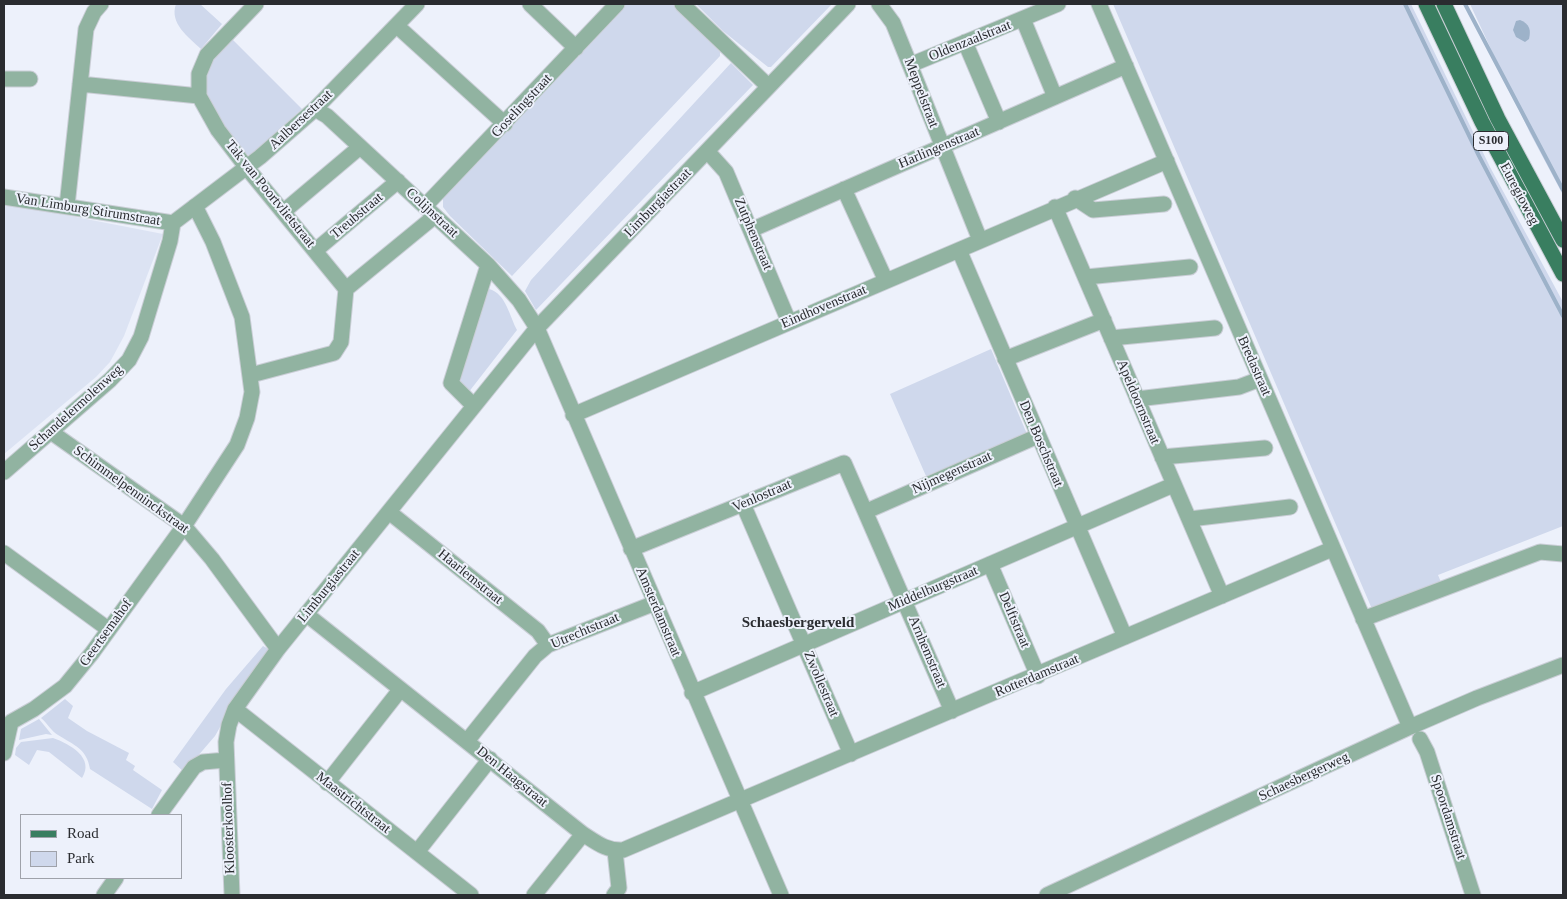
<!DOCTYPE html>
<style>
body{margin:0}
#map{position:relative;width:1567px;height:899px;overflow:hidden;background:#edf1fb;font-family:"Times New Roman",serif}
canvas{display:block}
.frame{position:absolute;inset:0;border:5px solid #2a2c30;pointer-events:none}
.legend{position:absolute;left:20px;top:814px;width:162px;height:65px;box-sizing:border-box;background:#edf1fb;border:1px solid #9fa2aa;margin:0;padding:6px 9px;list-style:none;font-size:15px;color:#2a2c30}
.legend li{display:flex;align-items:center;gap:10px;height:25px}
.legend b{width:25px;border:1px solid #9fa2aa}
</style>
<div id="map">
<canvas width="1567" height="899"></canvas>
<div class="frame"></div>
<ul class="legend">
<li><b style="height:6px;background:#397e60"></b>Road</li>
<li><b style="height:14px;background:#cfd8ec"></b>Park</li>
</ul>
</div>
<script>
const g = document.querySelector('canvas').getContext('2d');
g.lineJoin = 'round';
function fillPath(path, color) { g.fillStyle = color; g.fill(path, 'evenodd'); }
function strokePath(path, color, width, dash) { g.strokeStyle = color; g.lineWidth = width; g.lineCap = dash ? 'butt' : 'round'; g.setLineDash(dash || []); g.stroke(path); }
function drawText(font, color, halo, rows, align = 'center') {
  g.font = font + ' "Times New Roman",serif'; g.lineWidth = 4; g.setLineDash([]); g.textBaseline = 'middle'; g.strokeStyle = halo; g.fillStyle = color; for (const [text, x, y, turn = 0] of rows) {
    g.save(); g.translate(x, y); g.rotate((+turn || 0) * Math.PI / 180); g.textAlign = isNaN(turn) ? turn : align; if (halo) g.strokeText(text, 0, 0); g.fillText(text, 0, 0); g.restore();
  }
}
fillPath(new Path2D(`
 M4,203l159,31 -39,102 -14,26 -14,15 -92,77z`), '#dce3f3');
fillPath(new Path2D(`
 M176,4h24l22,20 -21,25c-13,-12 -32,-26 -25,-45z
 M623,4h50l47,48v4l-208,220 -62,-60 -7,-9v-9z
 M696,4h136l-61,63h-3l-45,-36z
 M1113,4h298l79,163 73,135v224l-125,49 3,7 -69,27z
 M1470,4h93v191l-33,-62z
 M232,39l70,70 -52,47c-16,-9 -47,-52 -47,-71 -1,-17 19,-34 29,-46z
 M731,63l22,22 -217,225 -11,-19 6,-11z
 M489,289c17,4 21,29 28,41l-49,63 -10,-13 27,-85z
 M991,349l36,85 -101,42 -36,-82z
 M263,646l9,5 -35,46 -22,39 -31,36 -11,-10 53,-73z
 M65,699l8,7 -5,12 19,13 42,22 -3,7 9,6 -2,4 29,20 -10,19 -62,-40c-3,-20 -16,-24 -32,-34 -6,-3 -11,-12 -17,-17z
 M39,719l13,16 -6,-1 -27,6 2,-11z
 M53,738c17,6 42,20 29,40l-33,-26 -12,-2 -8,15 -14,-10 1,-7 5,-6z`), '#cfd8ec');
fillPath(new Path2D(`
 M1520,20c10,4 11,10 9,19l-4,3 -9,-5 -3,-7 3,-9z`), '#9db2c9');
strokePath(new Path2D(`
 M1405,4l74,152 84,160
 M1465,4l98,186`), '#9db2c9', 4);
const minor = new Path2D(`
 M256,4l-49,51 -8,19v22l19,34 29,38 99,121
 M530,4l46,44
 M682,4l86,82
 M879,4l14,19 17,42 70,175
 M1099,4l311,723
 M1023,19l32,78
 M397,26l108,98
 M965,42l34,80
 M910,65l148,-61
 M4,79h26
 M80,84l119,12
 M315,109l12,7 161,149 31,35 18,28 244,567
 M708,152l18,20 63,150
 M844,189l42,92
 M4,197l169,26
 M1075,198l18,12 71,-6
 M67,206l19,-177 8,-17 7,-8
 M425,206l192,-202
 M1055,207l167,389
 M283,212l77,-65
 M173,223l87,-66 55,-48 102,-105
 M751,230l375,-164
 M316,250l82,-69
 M959,250l166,387
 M1086,277l104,-10
 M1111,338l104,-10
 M1005,359l99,-39
 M251,375l83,-22 7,-11 5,-53 89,-73
 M1137,399l102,-12 21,-8
 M474,406l-23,-23 37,-118
 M573,415l594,-254
 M51,432l133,94 28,33 66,90
 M1162,457l103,-9
 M4,472l106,-92 19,-20 12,-23 29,-96 3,-18
 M743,504l108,250
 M867,511l171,-75
 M389,512l149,119 10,14
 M1190,519l100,-12
 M631,549l213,-86 108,248
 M4,553l104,76
 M990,564l48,112
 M306,614l277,220c14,9 24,17 40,16l709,-301
 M1363,619l177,-67 23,2
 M692,693l481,-208
 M235,709l236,186
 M11,722l23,-13 31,-23 27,-33 92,-127 53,-81 10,-27 5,-26 -10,-75 -29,-75 -18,-36
 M1420,739l7,13 46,143
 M467,741l68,-85 13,-11 107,-42
 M4,753l7,-31
 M327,783l73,-93
 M159,815l35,-48 9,-5 23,-2
 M417,852l73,-93
 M104,895l12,-17
 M232,895l-6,-153 3,-17 6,-16 43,-60 259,-321 311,-324
 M534,895l49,-61
 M614,895l5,-7 -4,-37
 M1047,895l363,-168 67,-29 86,-33`);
const major = new Path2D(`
 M1426,4l56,118 81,152
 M1444,4l54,115 65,121`);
strokePath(minor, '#caced6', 17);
strokePath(major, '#caced6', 17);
strokePath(minor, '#91b3a1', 15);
strokePath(major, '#397e60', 15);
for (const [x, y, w] of [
 [1491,141,35]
]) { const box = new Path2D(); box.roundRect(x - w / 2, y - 9.5, w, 19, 4); g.fillStyle = '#edf1fb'; g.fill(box); strokePath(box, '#2a2c30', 1); }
drawText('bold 12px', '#2a2c30', null, [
 ["S100",1491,141]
]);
drawText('14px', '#2a2c30', '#edf1fb', [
 ["Oldenzaalstraat",970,41,-22],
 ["Meppelstraat",921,93,69],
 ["Goselingstraat",522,106,-47],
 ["Aalbersestraat",301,120,-43],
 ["Harlingenstraat",939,148,-23],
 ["Tak van Poortvlietstraat",270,194,51],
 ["Euregioweg",1519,194,62],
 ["Limburgiastraat",658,203,-46],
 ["Van Limburg Stirumstraat",88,210,9],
 ["Colijnstraat",432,213,43],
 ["Treubstraat",357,216,-40],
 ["Zutphenstraat",753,234,67],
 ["Eindhovenstraat",824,307,-23],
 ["Bredastraat",1254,366,66],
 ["Apeldoornstraat",1138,402,67],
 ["Schandelermolenweg",76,408,-42],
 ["Den Boschstraat",1041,444,67],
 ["Nijmegenstraat",952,473,-24],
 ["Schimmelpenninckstraat",131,490,36],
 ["Venlostraat",762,496,-23],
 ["Haarlemstraat",470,577,39],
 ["Limburgiastraat",329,586,-51],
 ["Middelburgstraat",933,589,-23],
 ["Amsterdamstraat",658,612,67],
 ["Delftstraat",1014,620,67],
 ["Utrechtstraat",585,631,-23],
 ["Geertsemahof",106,633,-54],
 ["Arnhemstraat",927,652,67],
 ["Rotterdamstraat",1037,676,-23],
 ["Zwollestraat",821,684,67],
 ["Den Haagstraat",512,777,39],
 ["Schaesbergerweg",1304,777,-25],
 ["Maastrichtstraat",353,803,38],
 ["Spoordamstraat",1448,817,72],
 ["Kloosterkoolhof",229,828,-92]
]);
drawText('bold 15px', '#2a2c30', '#edf1fb', [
 ["Schaesbergerveld",798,623]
]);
</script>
